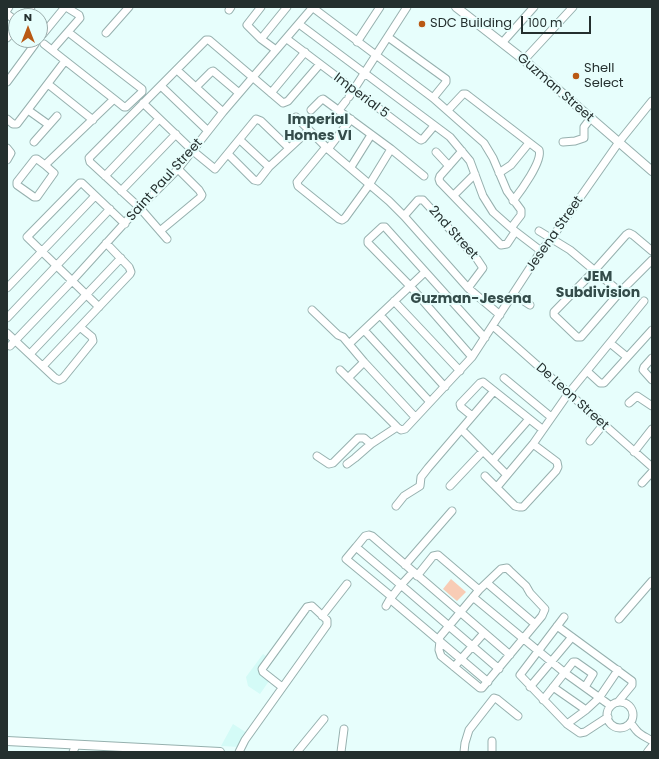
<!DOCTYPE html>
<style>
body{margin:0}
#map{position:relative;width:659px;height:759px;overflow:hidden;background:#e7fefc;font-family:Poppins,sans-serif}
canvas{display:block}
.frame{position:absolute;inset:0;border:8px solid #242f2e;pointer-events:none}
.north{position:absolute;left:8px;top:8px;width:40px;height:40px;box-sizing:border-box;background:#e7fefc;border:1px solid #99abaa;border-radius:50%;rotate:0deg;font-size:11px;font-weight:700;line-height:16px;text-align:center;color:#242f2e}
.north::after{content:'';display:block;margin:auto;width:14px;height:18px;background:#b95914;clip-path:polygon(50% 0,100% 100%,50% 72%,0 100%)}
.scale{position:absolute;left:521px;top:16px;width:70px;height:18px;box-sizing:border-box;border:2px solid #242f2e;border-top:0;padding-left:5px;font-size:12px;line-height:14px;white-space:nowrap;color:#242f2e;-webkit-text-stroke:3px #e7fefc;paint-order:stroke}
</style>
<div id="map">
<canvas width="659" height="759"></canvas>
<div class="frame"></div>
<div class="north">N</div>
<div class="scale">100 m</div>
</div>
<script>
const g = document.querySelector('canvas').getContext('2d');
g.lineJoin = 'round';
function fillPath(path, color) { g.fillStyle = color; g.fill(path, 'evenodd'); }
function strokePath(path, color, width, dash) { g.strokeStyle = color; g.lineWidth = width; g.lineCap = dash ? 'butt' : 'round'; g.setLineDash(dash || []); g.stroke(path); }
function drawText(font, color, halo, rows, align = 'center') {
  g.font = font + ' Poppins,sans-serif'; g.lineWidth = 4; g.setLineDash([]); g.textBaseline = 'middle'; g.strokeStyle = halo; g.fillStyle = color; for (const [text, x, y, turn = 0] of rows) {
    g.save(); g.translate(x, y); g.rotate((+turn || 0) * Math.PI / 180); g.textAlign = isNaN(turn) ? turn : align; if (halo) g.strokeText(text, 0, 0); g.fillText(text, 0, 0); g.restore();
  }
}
fillPath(new Path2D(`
 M263,654l6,4 -10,14 10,9 -9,13 -12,-8 -2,-9z
 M233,724l14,9 -8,14 -18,-1z`), '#d4fbf7');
fillPath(new Path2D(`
 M451,579l15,13 -9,9 -14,-12z`), '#f8ccb5');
const minor = new Path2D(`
 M261,7l-14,18 14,14 15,11
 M312,7l121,91 51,45 9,15 14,33 14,19v5l-10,13
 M7,10l2,-3
 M229,10l2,-3
 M7,14l9,7
 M24,16l7,-9
 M299,24l151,113 20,24 13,35 10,16 18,16 30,23
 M106,33l23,-26
 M43,34l22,-27
 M388,37l58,42v3l-13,16
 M7,38l9,-11
 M261,39l26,-32
 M287,39l131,99 3,2 2,-1 11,-13
 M357,42l23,-35
 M502,43l32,-36
 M44,44l70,55
 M52,50l28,-32 -1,-3 -13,-8
 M524,60l49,-53
 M177,70l46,42
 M7,82l28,-38
 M48,84l45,36
 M161,86l47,45
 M196,87l15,-15 2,-1 26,22
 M271,93l34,-41
 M349,97l58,-90
 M143,103l50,48 22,18 41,-50 5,2 28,27
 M28,110l21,15 -15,17
 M311,110l10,-10 2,-1 68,50 33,27
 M339,110l7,-9
 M448,110l15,-16h3l73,56c4,11 -19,42 -26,51
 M296,117l32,32 61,52 15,15 64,72 32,27
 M7,119l6,5h4l48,-63
 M351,119l-23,30 -2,-2 -29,35 1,4 41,33 3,1 3,-2 24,-33 22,-36
 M49,125l8,-9
 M240,140l29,27
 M563,142l12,-1 9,-3v-11l6,-8
 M7,148l4,5 -4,7
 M462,151l-22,25 -1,3 1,3 61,63 6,-1 8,-12
 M436,152l13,14
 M228,154l26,26 4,1 11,-14 39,-36
 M45,165l-8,-6h-2l-18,23v3l17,12h3l17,-24 -9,-8 69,-66 10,8h2l16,-15v-3l-74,-57
 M351,167l20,-32
 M499,173l12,-8 18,-22
 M105,176l54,-57
 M121,191l55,-57
 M454,195l21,-21
 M404,216l14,-16h5l54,59 6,9 -15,20
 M160,231l41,-34 1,-2 -3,-5 -21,-21
 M539,231l31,19 50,42
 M167,239l-27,-31 -50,-46 -1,-4 117,-118h3l74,63 5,-2 32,-37
 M652,251l-19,-16 -4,-2 -3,2 -32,36 -40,41v3l23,22h4l39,-45 32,-32
 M7,288l88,-92
 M513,294l17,11
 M394,301l66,70
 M99,307l-72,-70 53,-54h2l43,41
 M312,310l26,25 5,2 21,25 51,55
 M380,315l65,72
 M7,318l103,-109
 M493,326l159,141
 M364,330l66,72
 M7,333l48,45 4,2 4,-2 30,-37 -1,-4 -12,-10
 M610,343l17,14
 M349,344l76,-72
 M10,346l62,-65 59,-65 47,-47 45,-57 90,-105
 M30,354l91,-96
 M472,357l-62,-71 -42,-43v-3l14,-13h3l100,111
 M652,358l-8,9 -1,3 9,10
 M43,366l87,-92 1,-2 -2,-5 -23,-24
 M340,370l57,57 4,3 4,-1 67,-72 69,-106 10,-12 68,-97 33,-41
 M588,372l12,11h4l48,-53
 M348,378l16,-16
 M504,378l47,39
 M629,403l8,-7 15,10
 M472,416l-11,-9 -1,-3 20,-21 3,-1 59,47
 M462,430l45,45
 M590,441l13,-16
 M634,452l18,-23
 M317,456l12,8 4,-1 25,-25h6l7,6
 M493,460l36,-41
 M347,464l8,-6 16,-14 26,-17
 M485,476l30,30 4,1h4l33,-36 2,-4 -1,-5 -24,-18
 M642,483l10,-11
 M450,486l33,-35
 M497,487l36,-43 35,-50 76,-93
 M396,506l8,-10 16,-10 1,-9 7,-9 66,-77
 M356,547l-10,12 46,38
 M405,565l47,-54
 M413,572l-12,13 98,84
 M417,576l16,-20 5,-1 41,35
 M487,583l48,41
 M473,597l92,76 46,33
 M386,606l4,-7
 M322,616l25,-32
 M564,617l-44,58 47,49 13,9 5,-1 23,-15
 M619,619l33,-38
 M557,626l75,55v4l-14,17
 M438,639l41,-49 22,-21 6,-1 3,3 16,15 4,7 15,16 -3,7 -60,72h-2l-39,-32 -2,-6 1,-9
 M454,667l30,-34
 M488,682l-98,-83 11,-14 -45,-38 9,-11 4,-1 3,1 138,119
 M530,687l42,-50
 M553,687l33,23
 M543,700l30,-38h3l17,12 -8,13
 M607 715a13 13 0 1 1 26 0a13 13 0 1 1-26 0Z
 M630,723c4,3 4,5 7,8 3,4 11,7 15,10
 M567,724l19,-14 13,-12 19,-28
 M73,752l3,-7
 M239,752l6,-12 82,-115v-5l-15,-14 -5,1 -45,62 1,3 19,15
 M297,752l27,-33
 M341,752l3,-23
 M464,752l1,-9 4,-13 25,-32 3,1 21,17
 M492,752v-11`);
const major = new Path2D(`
 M456,7l68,53 128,111
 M7,741l213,11
 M648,752l4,-5`);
strokePath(minor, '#96b0ae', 9);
strokePath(major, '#96b0ae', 10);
strokePath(minor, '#fff', 7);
strokePath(major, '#fff', 8);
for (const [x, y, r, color] of [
 [422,24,4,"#b95914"],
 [576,76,4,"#b95914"]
]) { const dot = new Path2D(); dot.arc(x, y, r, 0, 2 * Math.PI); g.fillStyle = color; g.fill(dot); strokePath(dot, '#e7fefc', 1.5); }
drawText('13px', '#242f2e', '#e7fefc', [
 ["SDC Building",430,24],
 ["Shell",584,69],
 ["Select",584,84]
], 'left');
drawText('13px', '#242f2e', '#e7fefc', [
 ["Guzman Street",555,88,41],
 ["Imperial 5",361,96,37],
 ["Saint Paul Street",165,180,-48],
 ["2nd Street",453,233,48],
 ["Jesena Street",555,234,-55],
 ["De Leon Street",572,397,42]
]);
drawText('bold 14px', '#344c4a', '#e7fefc', [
 ["Imperial",318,120],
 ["Homes VI",318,136],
 ["JEM",598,277],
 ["Subdivision",598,293],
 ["Guzman-Jesena",471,299]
]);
</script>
